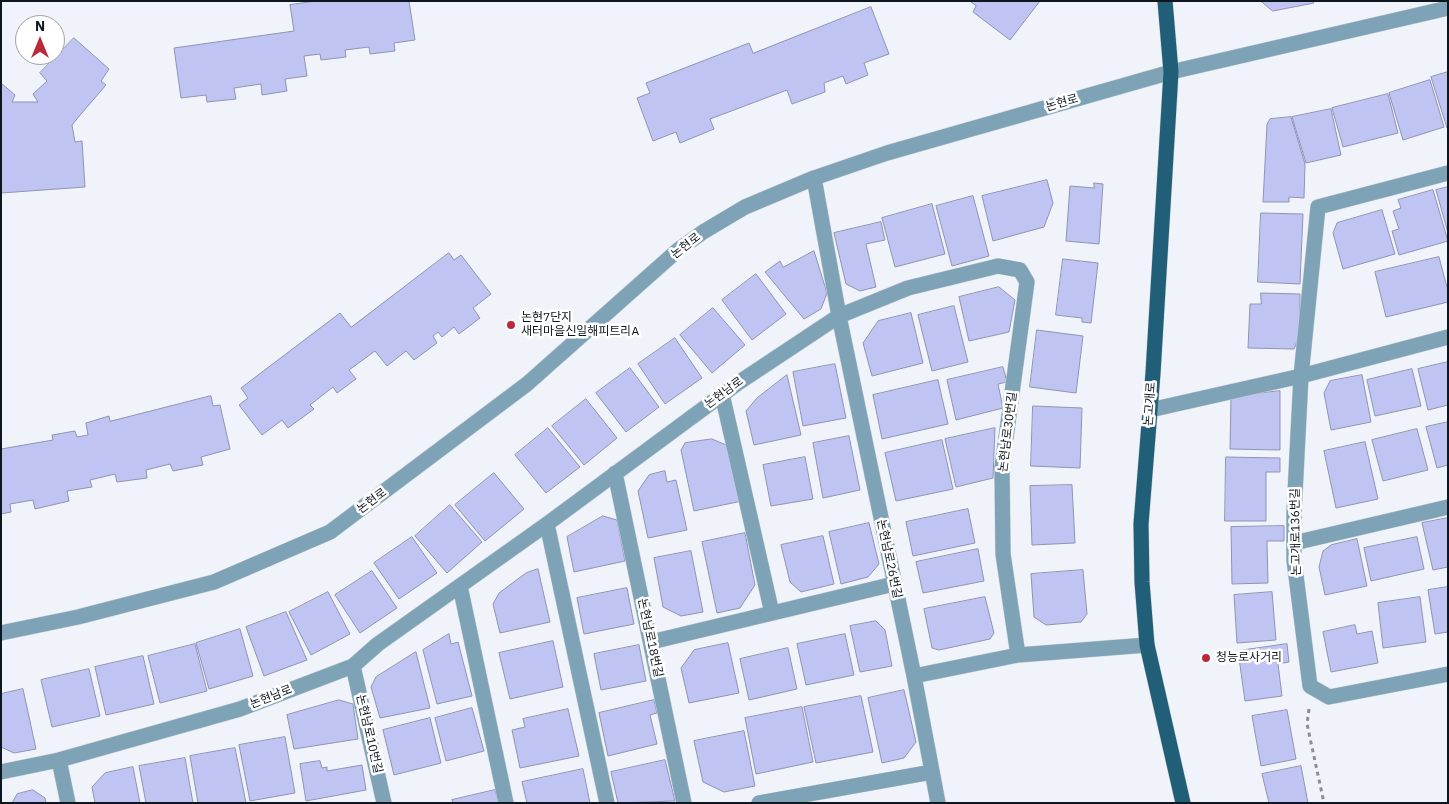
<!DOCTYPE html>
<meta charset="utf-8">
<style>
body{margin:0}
#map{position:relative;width:1449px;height:804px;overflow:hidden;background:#f0f4fa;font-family:"IBM Plex Sans",sans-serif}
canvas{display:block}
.frame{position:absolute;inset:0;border:2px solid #0e1620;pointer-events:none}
.north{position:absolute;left:15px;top:15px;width:50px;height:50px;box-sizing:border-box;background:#fff;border:1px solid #9fa2a6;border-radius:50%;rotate:0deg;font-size:14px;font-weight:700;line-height:20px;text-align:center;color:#0e1620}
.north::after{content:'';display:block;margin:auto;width:18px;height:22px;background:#ba2939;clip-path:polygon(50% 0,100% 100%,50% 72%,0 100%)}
</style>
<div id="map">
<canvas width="1449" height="804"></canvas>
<div class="frame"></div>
<div class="north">N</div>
</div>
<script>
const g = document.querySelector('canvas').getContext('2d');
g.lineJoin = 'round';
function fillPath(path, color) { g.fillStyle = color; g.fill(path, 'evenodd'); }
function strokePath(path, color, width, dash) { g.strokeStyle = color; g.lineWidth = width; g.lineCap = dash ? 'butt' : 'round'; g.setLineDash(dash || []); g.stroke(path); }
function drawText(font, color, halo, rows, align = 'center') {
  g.font = font + ' "IBM Plex Sans","Noto Sans KR",sans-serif'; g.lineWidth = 5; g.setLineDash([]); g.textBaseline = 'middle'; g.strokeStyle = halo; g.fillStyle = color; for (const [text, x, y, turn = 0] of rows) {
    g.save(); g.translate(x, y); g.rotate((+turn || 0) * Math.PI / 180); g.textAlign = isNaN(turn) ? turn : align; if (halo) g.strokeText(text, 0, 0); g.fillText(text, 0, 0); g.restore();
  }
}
const building = new Path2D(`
 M316,1h93l6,39 -21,3 1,8 -25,3 -1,-7 -24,3 1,7 -25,3 -1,-6 -16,2 3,20 -22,3 2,12 -25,4 -1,-11 -27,4 2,11 -29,3 -1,-7 -25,3 -7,-50 120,-17 -4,-26z
 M970,1h70l-30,39 -37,-28 3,-6z
 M1261,1h52l1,2 -41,8z
 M871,7l18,47 -25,9 4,12 -22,9 -3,-8 -19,7 1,9 -33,12 -5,-14 -77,29 4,10 -34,14 -4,-11 -23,9 -16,-43 13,-5 -4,-10 103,-40 4,10z
 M74,38l35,31 -8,12 5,4 -25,29 -9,11 3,17 7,-1 3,46 -84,6v-110l14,12 -3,7h26l-5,-8 14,-13 -7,-8z
 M1448,72v56h-1l-16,-51z
 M1430,80l14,47 -41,13 -14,-47z
 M1388,94l10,39 -55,14 -11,-39z
 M1331,109l10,46 -35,8 -14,-46z
 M1291,117l14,47 -1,34 -15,-1v5h-26l4,-78 3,-5z
 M1047,180l6,23 -9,24 -51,14 -11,-45z
 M1094,183l9,1 -4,60 -33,-3 4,-55 24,2z
 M1448,187v46l-12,-43z
 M1433,190l15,51 -49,14 -7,-24 7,-2 -6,-18 8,-3 -3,-8z
 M973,196l16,60 -37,10 -16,-60z
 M932,204l13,50 -50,13 -13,-49z
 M1382,210l13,44 -52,15 -10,-36 4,-10z
 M1261,213l42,1 -3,70 -42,-2z
 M881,222l4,18 -19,4 10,43 -16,4 -14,-7 -12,-51z
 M814,251l13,42 -6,16 -17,10 -39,-47 15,-11 3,6z
 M449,253l5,7 7,-5 30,39 -18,14 7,10 -21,16 -5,-7 -12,10 -4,-5 -5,4 4,7 -23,17 -8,-9 -19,15 -12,-15 -26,19 7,9 -19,14 -4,-6 -23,18 4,4 -26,19 -6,-8 -20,15 -23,-30 9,-7 -7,-10 99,-75 11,14z
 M1439,257l9,34v11l-62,15 -11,-45z
 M1063,259l35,4 -7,60 -9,-1v-4l-26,-3z
 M756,274l30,40 -34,26 -30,-40z
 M999,287l16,13 -6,32 -40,9 -10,-44z
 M1261,293l39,1v40l-6,15 -46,-1 2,-44h11z
 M954,306l14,56 -36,9 -14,-56z
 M713,308l32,37 -33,28 -32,-38z
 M911,313l12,50 -51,13 -9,-33 15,-22z
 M1037,330l46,6 -7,57 -46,-6z
 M675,338l27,40 -37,26 -27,-40z
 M1448,362v43l-20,5 -10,-41z
 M835,364l11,54 -43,8 -10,-54z
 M1003,367l4,15 -9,2 5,24 -47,12 -9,-40z
 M630,368l29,39 -33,25 -30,-39z
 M1412,369l9,37 -46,10 -8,-36z
 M787,375l14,60 -47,10 -8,-34 11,-13z
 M1362,375l9,47 -40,8 -7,-37 6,-12z
 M938,380l10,44 -66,15 -9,-44z
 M1280,391v59l-50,-1 1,-52z
 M211,396l2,10 7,-1 10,44 -29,8 2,8 -30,6 -3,-7 -24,6 1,8 -30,4 -2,-8 -25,6 2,7 -25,4 2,10 -34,8 -2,-9 -23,4 1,8 -10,2v-65l52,-9 -1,-5 23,-4 2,6 11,-2 -2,-12 23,-7 1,5z
 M586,399l31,39 -33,27 -32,-39z
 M1033,406l49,2 -2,60 -49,-2z
 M1448,422v43l-11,3 -11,-41z
 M548,428l32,39 -34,26 -31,-38z
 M995,428l-2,50 -37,9 -11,-48z
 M1417,429l11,41 -45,11 -11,-41z
 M849,436l11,54 -37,8 -10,-55z
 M712,439l19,8 11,54 -48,10 -13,-61 4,-7z
 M942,440l11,49 -57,12 -11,-48z
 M1365,442l13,57 -42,9 -12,-57z
 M805,457l8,42 -42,7 -8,-41z
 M1226,457l54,1v14h-14v49h-41z
 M665,471l2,11 9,-2 11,50 -39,8 -10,-47 11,-16z
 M494,473l30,36 -39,32 -30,-36z
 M1072,485l3,58 -43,2 -2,-59z
 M450,505l32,37 -35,31 -32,-37z
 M968,509l7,34 -62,13 -7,-34z
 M603,516l14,4 8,41 -51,11 -7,-35z
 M1448,518v49l-15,3 -11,-47z
 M869,523l10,41 -11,13 -27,7 -12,-52z
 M1284,526v15h-17l1,42 -36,1 -1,-57z
 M745,533l10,52 -15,23 -23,5 -15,-71z
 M823,536l11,48 -33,8 -11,-10 -9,-37z
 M412,537l25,36 -38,26 -25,-36z
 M1417,537l7,32 -53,12 -7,-33z
 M1357,539l10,47 -42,9 -6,-28 4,-16 8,-6z
 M978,549l6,32 -61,12 -7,-31z
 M691,551l12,61 -22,4 -18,-9 -9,-49z
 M538,569l12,53 -50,11 -7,-29 6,-11 27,-20z
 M1083,570l4,44 -6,8 -35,3 -12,-8 -3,-43z
 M372,571l25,37 -37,25 -25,-38z
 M1448,587v45l-13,2 -7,-44z
 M627,588l7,36 -50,10 -7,-36z
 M328,592l22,42 -39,21 -22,-43z
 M1272,592l4,48 -39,3 -3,-48z
 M985,597l9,36 -4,6 -51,11 -7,-2 -8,-39z
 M1420,597l6,45 -43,6 -5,-45z
 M286,612l21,48 -43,16 -18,-49z
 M876,621l9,9 7,36 -32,6 -10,-46z
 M1355,625l2,9 15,-3 6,32 -47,9 -8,-40z
 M240,629l13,47 -44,13 -13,-46z
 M449,634l2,10 7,-2 14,54 -35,8 -14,-54z
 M845,634l9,41 -48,10 -9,-41z
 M553,641l10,46 -53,12 -11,-46z
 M728,643l11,50 -50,10 -8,-35 13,-18z
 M195,644l12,47 -47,12 -12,-47z
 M1287,644l2,18 -11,2 4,32 -37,5 -7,-50z
 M639,645l7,36 -45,9 -7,-36z
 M788,648l9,41 -48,11 -9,-41z
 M416,652l14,56 -50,10 -9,-31 5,-10z
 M143,656l11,48 -48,11 -11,-48z
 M89,669l11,47 -48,11 -11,-47z
 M23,689l13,60 -22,4 -13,-6v-53z
 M904,690l12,52 -12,16 -22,5 -14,-65z
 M861,696l12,56 -57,11 -12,-56z
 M339,700l14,4 5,35 -64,10 -7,-34z
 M654,700l3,13 -7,2 7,29 -49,12 -9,-43z
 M802,707l11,55 -57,12 -11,-56z
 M472,708l12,43 -38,10 -11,-43z
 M568,709l11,47 -59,12 -8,-38 13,-3 -2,-8z
 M1287,710l9,49 -35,7 -9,-50z
 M430,718l11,45 -47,12 -11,-45z
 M744,731l11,55 -31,6 -21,-10 -9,-41z
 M285,737l10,56 -45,8 -11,-56z
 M235,748l11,55h-48l-8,-47z
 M185,758l8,45h-47l-7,-37z
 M665,760l10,41 -57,2 -7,-31z
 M320,761l2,7 5,-1v4l35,-6 4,25 -60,11 -6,-37z
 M1301,766l7,37h-39l-7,-29z
 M133,767l7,36h-45l-3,-16 13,-14z
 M583,769l7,34h-63l-5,-21z
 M33,790l12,8 1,5h-34l5,-9z
 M495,790l4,13h-46l-1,-3z`);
fillPath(building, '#bfc4f3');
strokePath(building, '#8f93b3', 1);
const minor = new Path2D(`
 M1448,173l-130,34 -17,169 147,-39
 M814,178l25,138 75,360 24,127
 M722,394l50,219
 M1150,410l151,-34 -7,137v47l16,126 19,11 119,-23
 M615,473l69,330
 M547,524l60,279
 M1294,543l154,-36
 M460,586l46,217
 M1,633l77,-16 136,-35 116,-50 197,-148 151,-134 25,-18 42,-25 69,-29 73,-25 284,-81 277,-64
 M651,642l243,-58
 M353,666l31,137
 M914,676l104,-21 129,-10
 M59,760l9,43
 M1,772l58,-12 181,-51 113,-43 25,-22 169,-120 191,-141 101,-67 69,-28 90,-22 22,4 7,12 -25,185 1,87 15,101
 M759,803l173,-31`);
const major = new Path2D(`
 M1165,1l6,71 -18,301 -12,151 1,58 5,63 36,158`);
strokePath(minor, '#ccd0d7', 16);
strokePath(major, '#ccd0d7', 16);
strokePath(new Path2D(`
 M1309,709l-2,15 17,79`), '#898f96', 3, [4, 4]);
strokePath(minor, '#7ea3b6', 15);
strokePath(major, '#215e77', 15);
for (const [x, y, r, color] of [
 [511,325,5,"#ba2939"],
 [1206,658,5,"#ba2939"]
]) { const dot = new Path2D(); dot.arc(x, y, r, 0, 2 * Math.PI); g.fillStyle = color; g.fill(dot); strokePath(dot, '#fff', 2); }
drawText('12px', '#0e1620', '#fff', [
 ["논현로",1062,103,-16],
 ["논현로",686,246,-38],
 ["논현남로",724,393,-36],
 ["논고개로",1150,404,-86],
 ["논현남로30번길",1008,432,-83],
 ["논현로",372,501,-37],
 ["논고개로136번길",1296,532,-91],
 ["논현남로26번길",889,559,78],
 ["논현남로18번길",650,638,78],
 ["논현남로",271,697,-21],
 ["논현남로10번길",369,734,77]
]);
drawText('12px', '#0e1620', '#fff', [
 ["논현7단지",521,318],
 ["새터마을신일해피트리A",521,332],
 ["청능로사거리",1216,658]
], 'left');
</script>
